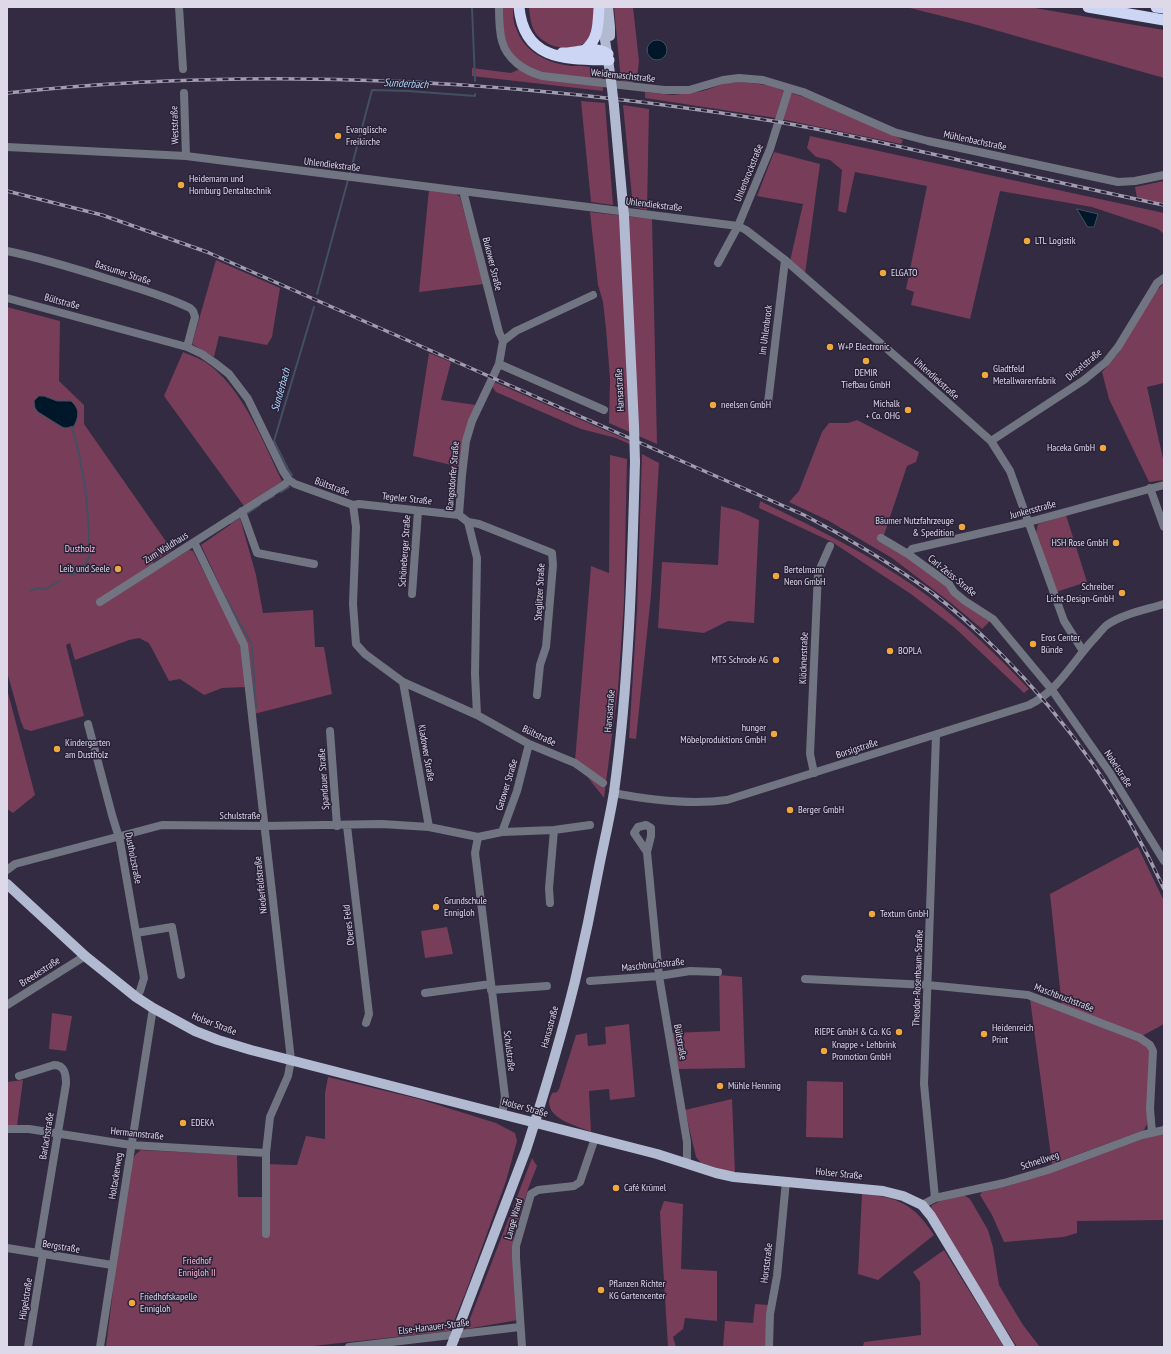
<!DOCTYPE html>
<meta charset="utf-8">
<style>
body{margin:0}
#map{position:relative;width:1171px;height:1354px;overflow:hidden;background:#322b42;font-family:"PT Sans Narrow",sans-serif}
canvas{display:block}
.frame{position:absolute;inset:0;border:8px solid #ddd9e8;pointer-events:none}
</style>
<div id="map">
<canvas width="1171" height="1354"></canvas>
<div class="frame"></div>
</div>
<script>
const g = document.querySelector('canvas').getContext('2d');
g.lineJoin = 'round';
function fillPath(path, color) { g.fillStyle = color; g.fill(path, 'evenodd'); }
function strokePath(path, color, width, dash) { g.strokeStyle = color; g.lineWidth = width; g.lineCap = dash ? 'butt' : 'round'; g.setLineDash(dash || []); g.stroke(path); }
function drawText(font, color, halo, rows, align = 'center') {
  g.font = font + ' "PT Sans Narrow",sans-serif'; g.lineWidth = 3; g.setLineDash([]); g.textBaseline = 'middle'; g.strokeStyle = halo; g.fillStyle = color; for (const [text, x, y, turn = 0] of rows) {
    g.save(); g.translate(x, y); g.rotate((+turn || 0) * Math.PI / 180); g.textAlign = isNaN(turn) ? turn : align; if (halo) g.strokeText(text, 0, 0); g.fillText(text, 0, 0); g.restore();
  }
}
fillPath(new Path2D(`
 M502,7h11c0,7 0,15 3,21 8,24 31,35 55,38 8,0 20,-1 27,4 5,5 5,14 5,21l-131,-15v-8l39,5 15,-7c-23,-15 -23,-33 -24,-59z
 M529,7h64c0,10 1,22 -3,30 -6,12 -28,13 -39,8 -4,-2 -10,-6 -13,-9 -7,-7 -8,-19 -9,-29z
 M614,7h19l6,54 -2,18 -5,4 -11,-2z
 M906,7h123l135,23v48l-194,-55z
 M741,82l26,3 37,12 92,39 7,4 -2,4 -125,-26 -131,-20v-6l28,3 30,-4 23,-8z
 M581,101l24,2 8,102 -22,-3z
 M623,105l26,4 -2,101 -14,-3z
 M810,136l354,77v21l-6,-5 -66,-22 -92,-16 -30,128 -59,-14 3,-13 -8,-3 21,-103 -72,-14 -9,41 -8,-2 4,-41 -12,-10 -14,-3 -9,-9z
 M774,152l46,12 -15,110 -15,-13 13,-57 -46,-8z
 M1164,181v22l-27,-5 -2,-11z
 M429,189l26,4 5,4 24,87 -65,8z
 M590,212l44,5 18,1 5,226 -48,-21 1,-45 -4,-49 -3,-27 -5,-17z
 M216,260l64,28 -8,49 -5,8 -48,-9 -5,21 -22,-13z
 M1164,283v100l-17,4 17,76v17l-15,2 -40,-83 -7,-27 16,-18 36,-61z
 M7,307l53,14 -1,60 25,24v19l88,126 -19,12 4,8 32,-20 4,1 44,85 5,18 5,33 -25,1 -18,7 -24,-16 -11,2 -20,-38 -10,-5 -10,2 -54,20 -5,-17 -4,2 18,71 -53,15 -7,-2 -3,-7 -14,-50z
 M183,352c7,3 16,6 22,10 37,24 58,80 77,119l-38,25 -80,-110z
 M429,353l22,9 -10,38 35,5 -16,62 -47,-11z
 M492,381l142,62v3l-18,-8 -35,-9 -85,-37 -3,-4z
 M857,420l62,32 -3,10 -9,4 -24,72 108,82 -9,9 -31,-26 -59,-45 -63,-37 -40,-19 10,-11 23,-59 7,-9h19z
 M642,454l17,9 -8,132 -15,144 -7,-1 8,-127z
 M610,455l17,4 -3,143 -6,87 -14,109 -29,-37 16,-195 18,7z
 M760,501c58,28 117,57 169,96 36,27 69,59 100,92l-5,4 -69,-65 -44,-34 -79,-52 -73,-34z
 M721,506l18,5 20,9 -5,103 -26,-2 -24,12 -46,-5 4,-66 56,3z
 M1066,515l21,67 -31,10 -20,-59 2,-9z
 M240,518l16,57 7,38 50,-3 2,37h9l8,47 -78,20 -10,-76 -43,-93z
 M7,689l28,106 -22,18 -6,-4z
 M1138,847l26,54v123l-22,12 -80,-29 -12,-113z
 M447,927l6,27 -28,4 -4,-27z
 M719,975l23,2 3,91 -67,1 -6,-36 48,-2z
 M1030,999l109,42 9,7 2,8 -3,68 -3,6 -92,34z
 M52,1013l20,3 -6,35 -17,-2z
 M629,1024l6,73 -25,3 -1,-11 -20,2 2,41c-13,-6 -42,-12 -42,-30 0,-3 2,-6 3,-9l5,-1 2,-3 17,-54 11,-2 1,13 18,-2 -1,-17z
 M328,1077l91,22 77,24 19,10 2,8 -11,40 -41,113 -15,37 -146,16h-198l10,-81 16,-104 3,-7 6,-5 96,5 1,42h26v-33l33,1 9,-29 19,3v-46z
 M23,1080l-6,46h-10v-44z
 M807,1081l36,1v56l-37,-1z
 M732,1099l3,75 -34,-11 -5,-6 -11,-47z
 M1157,1134h7v86l-87,1v12l-13,4 -60,5 -12,-27 -12,-20 2,-3 23,-5z
 M532,1158l5,8 -9,23 -13,41 -3,20 6,70 -52,9z
 M862,1194c36,3 52,10 72,41l-56,45 -20,-6z
 M964,1195l6,4 18,31 5,17 6,38 24,40 17,22h-23l-87,-137 2,-5 8,-4z
 M664,1201l19,3 -2,65 36,2v50l-32,-3 -2,11 -10,8 3,10h-8l-7,-114 -1,-21z
 M944,1250l60,97h-141l1,-5 57,-7 -1,-53 -7,-10z
 M755,1304l13,1 -3,42h-42l2,-26 28,2z`), '#773d59');
const water = new Path2D(`
 M647 50a10 10 0 1 1 20 0a10 10 0 1 1-20 0Z
 M1077,209l21,5 -4,13h-6z
 M39,396h5l13,5h14c9,8 8,15 3,25l-8,2 -4,-1 -24,-15 -3,-4 -1,-7z`);
fillPath(water, '#001629');
strokePath(water, '#425062', 1);
strokePath(new Path2D(`
 M472,7l3,74
 M350,173l22,-83 36,1 67,5v-2
 M317,294l31,-114
 M292,475l-4,-6 -14,-28 40,-134
 M281,492l8,-5
 M265,501l9,-5
 M248,513l12,-8
 M231,523l9,-5
 M71,575l6,-3 10,-10 2,-6v-27l-4,-43 -7,-37 -6,-21
 M221,590l30,53
 M30,591l8,-3 8,1 14,-8
 M252,647l4,61`), '#425062', 2);
strokePath(new Path2D(`
 M179,7l4,62
 M499,7c0,11 0,23 3,34 5,19 23,30 40,35l122,14h25l34,-10 16,-2 24,2 40,12 91,40 34,9 190,41 17,-1 29,-6
 M184,93l2,63
 M7,147l179,9 552,70 8,4 39,30 124,108 82,73 19,30 54,150 19,30
 M463,191l36,141 4,9
 M7,251c39,8 76,20 114,32 23,7 47,14 69,25l3,3 2,6 -8,30
 M718,263l20,-37 32,-77 19,-61
 M7,298l180,49 15,7 13,9 14,11 19,25 35,72 6,9 6,4 58,21 6,-1 100,11 9,7 9,36 -2,116 2,41
 M499,364l105,46
 M768,403l17,-143
 M991,441l93,-61 22,-18 12,-15 39,-64 7,-5
 M1150,488l14,39
 M353,505l3,22 -3,77 3,40 9,10 38,28 74,33 52,29 46,19 28,20
 M242,511l15,42 57,11
 M459,515l3,-40 4,-34 6,-20 27,-57 4,-23 13,-10 77,-36
 M468,522l11,2 73,29 1,12 -7,82 -6,18 -3,30
 M881,538l27,16 41,30 5,8 11,9 28,18 59,71 58,83 54,88
 M194,542l50,103 47,415 -3,16 -18,41 -4,36v81
 M908,554l4,-5 117,-27 135,-37
 M412,594l6,-83
 M100,602l185,-118 4,-4
 M403,682l26,145
 M88,724l24,91 8,26 16,92 8,45 -4,13 -4,6
 M330,731l7,95
 M814,773l-4,-19 8,-181 12,-27
 M613,793c37,7 78,12 114,7l302,-95c28,-13 43,-42 63,-64 5,-5 10,-12 15,-16 16,-11 38,-15 57,-21
 M347,826l22,188 -3,9
 M502,832l15,-41 12,-47
 M478,837l-3,16 30,244 -3,18
 M647,852l4,-16v-8l-5,-3 -8,2 -4,6 13,19 12,124 28,166v22
 M7,870l8,-6 147,-39 102,1 118,-2 47,3 49,10 24,-5 52,-2 36,-5
 M550,903l-1,-15 5,-58
 M136,933l36,-6 9,48
 M805,979l123,6 100,10 112,43 10,7 3,6 -3,58 2,23
 M590,981l69,-5 31,-5 28,1
 M491,990l56,-4
 M425,993l66,-9
 M7,1005l78,-49
 M19,1076l35,-11c11,0 12,10 12,19l-28,169
 M7,1129h22l102,16 135,8
 M935,1198l-11,-114 12,-349
 M922,1205l13,-7 69,-15 44,-13 94,-35 22,-5
 M7,1248l105,17
 M28,1347l15,-93
 M100,1347l53,-339
 M349,1347l171,-20
 M522,1347l-6,-89v-12l15,-52 7,-4 36,-4 6,-4 15,-44
 M769,1347l1,-33 7,-38 9,-95`), '#717581', 8);
strokePath(new Path2D(`
 M608,7l2,20v9
 M601,13l10,67
 M614,106l9,100
 M624,216l10,210
 M7,884l78,72 51,41 17,11 42,23 23,9 33,10 406,104 59,19 18,4 149,14 20,5 19,9 9,11 79,131
 M458,1329l68,-179c18,-56 35,-112 49,-169 9,-38 17,-76 24,-114 5,-25 11,-50 15,-75 15,-110 18,-220 21,-330
 M451,1347l3,-8`), '#b2bad2', 10);
strokePath(new Path2D(`
 M519,7c5,54 47,52 90,53
 M1088,7l76,13
 M1156,7l8,1
 M585,50c14,-11 13,-27 14,-43
 M562,53c18,1 29,-9 46,1`), '#ccd5f3', 11);
const rail = new Path2D(`
 M7,93c257,-28 518,-13 772,29 62,11 123,25 184,39 67,15 134,30 201,44
 M7,191l95,24 105,37 597,263c44,23 86,48 127,77 24,18 47,39 68,60 70,70 124,147 165,237`);
strokePath(rail, '#a19cae', 3.5);
strokePath(rail, '#282137', 2, [6]);
strokePath(new Path2D(`
 M611,80l3,26
 M623,206l1,10
 M634,426l1,36
 M454,1339l4,-10`), '#b2bad2', 10);
for (const [x, y, r, color] of [
 [338,136,4,"#f0a73e"],
 [181,185,4,"#f0a73e"],
 [1027,241,4,"#f0a73e"],
 [883,273,4,"#f0a73e"],
 [830,347,4,"#f0a73e"],
 [866,361,4,"#f0a73e"],
 [985,375,4,"#f0a73e"],
 [713,405,4,"#f0a73e"],
 [908,410,4,"#f0a73e"],
 [1103,448,4,"#f0a73e"],
 [962,527,4,"#f0a73e"],
 [1116,543,4,"#f0a73e"],
 [118,569,4,"#f0a73e"],
 [776,576,4,"#f0a73e"],
 [1122,593,4,"#f0a73e"],
 [1033,644,4,"#f0a73e"],
 [890,651,4,"#f0a73e"],
 [776,660,4,"#f0a73e"],
 [774,734,4,"#f0a73e"],
 [57,749,4,"#f0a73e"],
 [790,810,4,"#f0a73e"],
 [436,907,4,"#f0a73e"],
 [872,914,4,"#f0a73e"],
 [899,1032,4,"#f0a73e"],
 [984,1034,4,"#f0a73e"],
 [824,1051,4,"#f0a73e"],
 [720,1086,4,"#f0a73e"],
 [183,1123,4,"#f0a73e"],
 [616,1188,4,"#f0a73e"],
 [601,1290,4,"#f0a73e"],
 [132,1303,4,"#f0a73e"]
]) { const dot = new Path2D(); dot.arc(x, y, r, 0, 2 * Math.PI); g.fillStyle = color; g.fill(dot); strokePath(dot, '#282137', 1.5); }
drawText('10px', '#ddd9e8', '#282137', [
 ["Weidemaschstraße",623,76,6],
 ["Weststraße",175,125,-92],
 ["Mühlenbachstraße",975,141,12],
 ["Uhlendiekstraße",332,165,7],
 ["Uhlenbrockstraße",749,173,-68],
 ["Uhlendiekstraße",654,205,7],
 ["Bukower Straße",492,264,76],
 ["Bassumer Straße",123,273,18],
 ["Bültstraße",62,302,15],
 ["Im Uhlenbrock",766,330,-83],
 ["Dieselstraße",1084,365,-40],
 ["Uhlendiekstraße",936,379,42],
 ["Hansastraße",620,390,-93],
 ["Rangstdorfer Straße",453,476,-85],
 ["Bültstraße",332,487,20],
 ["Tegeler Straße",407,499,6],
 ["Junkersstraße",1033,510,-15],
 ["Zum Waldhaus",166,548,-32],
 ["Schöneberger Straße",405,551,-86],
 ["Carl-Zeiss-Straße",952,576,39],
 ["Steglitzer Straße",540,592,-87],
 ["Klöcknerstraße",804,658,-88],
 ["Hansastraße",610,711,-85],
 ["Bültstraße",539,736,25],
 ["Borsigstraße",857,749,-18],
 ["Kladower Straße",426,753,80],
 ["Nobelstraße",1118,769,57],
 ["Spandauer Straße",324,779,-94],
 ["Gatower Straße",507,785,-73],
 ["Schulstraße",240,816],
 ["Dustholzstraße",133,858,79],
 ["Niederfeldstraße",261,885,-96],
 ["Oberes Feld",349,925,-97],
 ["Maschbruchstraße",653,965,-6],
 ["Breedestraße",40,972,-33],
 ["Theodor-Rosenbaum-Straße",918,978,-88],
 ["Maschbruchstraße",1064,998,21],
 ["Holser Straße",214,1024,21],
 ["Hansastraße",550,1027,-75],
 ["Bültstraße",680,1042,80],
 ["Schulstraße",509,1051,83],
 ["Holser Straße",525,1108,15],
 ["Hermannstraße",137,1134,6],
 ["Barlachstraße",47,1136,-81],
 ["Schnellweg",1040,1161,-18],
 ["Holser Straße",839,1174,6],
 ["Holtackerweg",116,1176,-81],
 ["Lange Wand",514,1219,-74],
 ["Bergstraße",61,1247,9],
 ["Horststraße",767,1263,-83],
 ["Hügelstraße",26,1299,-81],
 ["Else-Hanauer-Straße",434,1327,-7]
]);
drawText('10px', '#ddd9e8', '#282137', [
 ["Evanglische",346,130],
 ["Freikirche",346,142],
 ["Heidemann und",189,179],
 ["Homburg Dentaltechnik",189,191],
 ["LTL Logistik",1035,241],
 ["ELGATO",891,273],
 ["W+P Electronic",838,347],
 ["Gladtfeld",993,369],
 ["Metallwarenfabrik",993,381],
 ["DEMIR",866,373,"center"],
 ["Tiefbau GmbH",866,385,"center"],
 ["Michalk",900,404,"right"],
 ["+ Co. OHG",900,416,"right"],
 ["neelsen GmbH",721,405],
 ["Haceka GmbH",1095,448,"right"],
 ["Bäumer Nutzfahrzeuge",954,521,"right"],
 ["& Spedition",954,533,"right"],
 ["HSH Rose GmbH",1108,543,"right"],
 ["Leib und Seele",110,569,"right"],
 ["Bertelmann",784,570],
 ["Neon GmbH",784,582],
 ["Schreiber",1114,587,"right"],
 ["Licht-Design-GmbH",1114,599,"right"],
 ["Eros Center",1041,638],
 ["Bünde",1041,650],
 ["BOPLA",898,651],
 ["MTS Schrode AG",768,660,"right"],
 ["hunger",766,728,"right"],
 ["Möbelproduktions GmbH",766,740,"right"],
 ["Kindergarten",65,743],
 ["am Dustholz",65,755],
 ["Berger GmbH",798,810],
 ["Grundschule",444,901],
 ["Ennigloh",444,913],
 ["Textum GmbH",880,914],
 ["Heidenreich",992,1028],
 ["Print",992,1040],
 ["RIEPE GmbH & Co. KG",891,1032,"right"],
 ["Knappe + Lehbrink",832,1045],
 ["Promotion GmbH",832,1057],
 ["Mühle Henning",728,1086],
 ["EDEKA",191,1123],
 ["Café Krümel",624,1188],
 ["Pflanzen Richter",609,1284],
 ["KG Gartencenter",609,1296],
 ["Friedhofskapelle",140,1297],
 ["Ennigloh",140,1309]
], 'left');
drawText('10px', '#fcb5d3', '#282137', [
 ["Dustholz",80,549],
 ["Friedhof",197,1261],
 ["Ennigloh II",197,1273]
]);
drawText('italic 11px', '#aed4f5', '#282137', [
 ["Sunderbach",406,84,3],
 ["Sunderbach",281,390,-74]
]);
</script>
